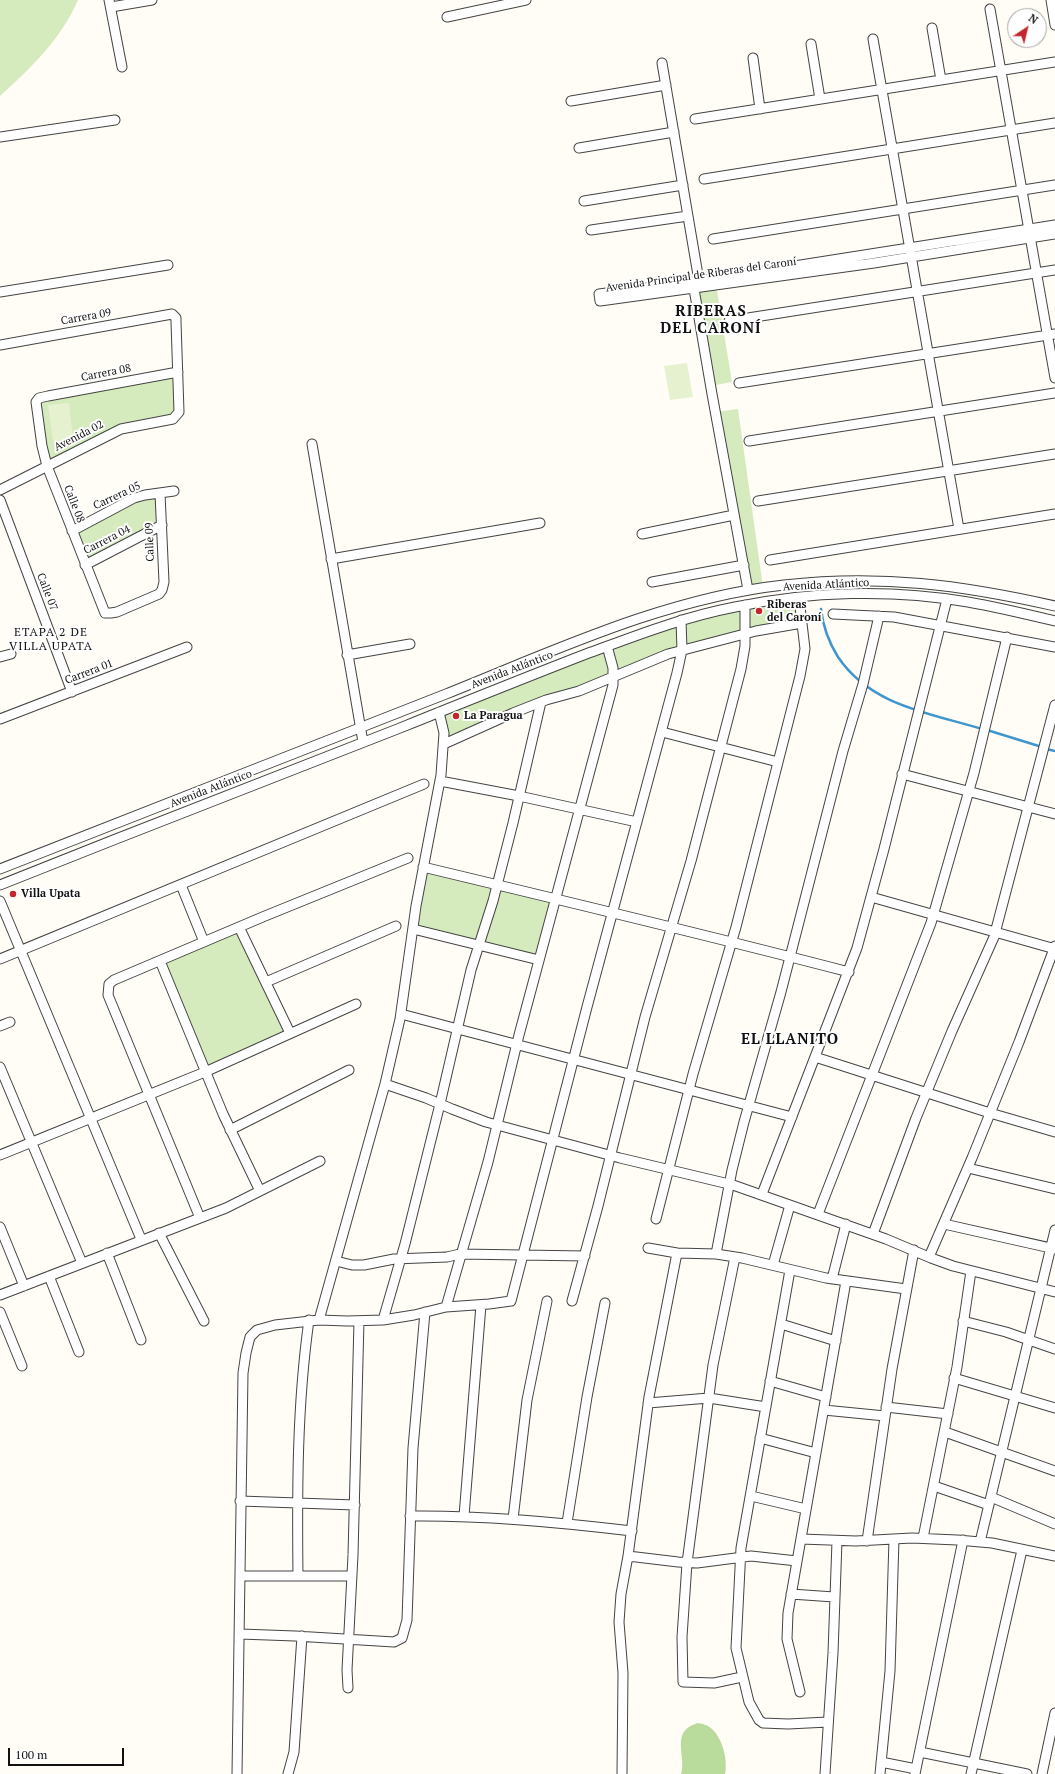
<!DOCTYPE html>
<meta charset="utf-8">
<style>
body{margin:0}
#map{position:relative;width:1055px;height:1774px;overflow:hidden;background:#fffdf5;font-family:"PT Serif",serif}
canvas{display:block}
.north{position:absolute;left:1007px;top:8px;width:40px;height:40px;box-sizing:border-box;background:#fff;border:1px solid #a0a0a0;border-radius:50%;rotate:35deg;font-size:11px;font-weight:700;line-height:16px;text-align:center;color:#111}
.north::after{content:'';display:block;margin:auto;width:14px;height:18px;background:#c4262e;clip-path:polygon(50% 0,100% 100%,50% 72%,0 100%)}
.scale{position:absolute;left:8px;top:1748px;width:116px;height:18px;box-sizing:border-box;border:2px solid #111;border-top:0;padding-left:5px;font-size:12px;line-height:14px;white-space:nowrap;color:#111;-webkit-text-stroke:3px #fff;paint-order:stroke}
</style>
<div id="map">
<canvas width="1055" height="1774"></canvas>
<div class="north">N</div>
<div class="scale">100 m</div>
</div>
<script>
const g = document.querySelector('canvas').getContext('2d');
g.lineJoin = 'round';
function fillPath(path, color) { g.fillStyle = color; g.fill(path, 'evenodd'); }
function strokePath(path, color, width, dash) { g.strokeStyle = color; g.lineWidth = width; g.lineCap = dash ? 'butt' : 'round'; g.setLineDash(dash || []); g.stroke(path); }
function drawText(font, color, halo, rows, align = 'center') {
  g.font = font + ' "PT Serif",serif'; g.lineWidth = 4; g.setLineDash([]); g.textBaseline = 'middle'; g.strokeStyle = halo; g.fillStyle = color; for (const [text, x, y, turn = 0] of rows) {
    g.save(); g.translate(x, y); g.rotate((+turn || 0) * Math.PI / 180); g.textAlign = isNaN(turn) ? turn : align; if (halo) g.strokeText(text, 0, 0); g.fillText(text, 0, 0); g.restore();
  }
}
fillPath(new Path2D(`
 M0,0h78c-17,39 -47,68 -78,96z
 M716,285l16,97 -22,4 -16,-98z
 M178,372v43l-38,9 -93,42 -11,-64z
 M738,409l25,178 -15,3 -33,-178z
 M160,493l2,32 -77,40 -13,-34 51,-27z
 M799,598l3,25 -113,24 -245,97 -5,-32 217,-84z
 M423,867l132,32 -16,61 -126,-31z
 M239,927l51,106 -85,39 -45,-111z`), '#d5ebbd');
fillPath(new Path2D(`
 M698,1723c5,1 10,2 14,6 11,10 16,32 13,45h-44c6,-18 -12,-43 17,-51z`), '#b9dc9c');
fillPath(new Path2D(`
 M687,363l6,34 -23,3 -6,-34z
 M69,403l4,36 -20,2 -5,-36z`), '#e6f2cf');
strokePath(new Path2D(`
 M821,609c2,18 7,32 17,48 33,49 92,56 144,72
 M987,730l55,17
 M1046,749l9,2`), '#3f96cf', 2.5);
const minor = new Path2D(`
 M109,0l13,67
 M1051,0l4,25
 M111,7l41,-7
 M990,9l65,369
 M447,17l79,-17
 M932,28l9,52
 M873,39l86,490
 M811,44l9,55
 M753,58l7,51
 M662,63l37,218
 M571,101l95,-16
 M695,119l360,-57
 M0,137l115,-17
 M579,148l95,-16
 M704,179l351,-56
 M584,201l99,-16
 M1055,225l-356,56 -100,13 1,7 274,-38 181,-29
 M591,230l97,-14
 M713,239l342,-54
 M693,283l19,111 36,196
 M0,292l168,-27
 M729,321l326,-51
 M0,345l172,-31 4,4v4l3,90 -6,7 -52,10 -121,61
 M739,383l316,-49
 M749,441l306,-48
 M312,444l51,298
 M160,493l4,89 -2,8 -3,4 -42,18 -6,1h-6l-58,-147 -5,-20 -6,-44 3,-4 9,-2 130,-24
 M0,500l72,192
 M758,501l297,-47
 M72,531l62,-33 11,-3 29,-4
 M642,534l92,-19
 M331,559l209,-36
 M770,560l285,-46
 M85,565l77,-40
 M652,582l92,-17
 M833,614l61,3 161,30
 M347,655l63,-11
 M0,657l11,-3
 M0,719l187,-72
 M662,732l116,30
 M444,744l69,-31 33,-13 33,-9 89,-37 88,-23 46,-8
 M902,774l153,40
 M440,781l79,15 118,26
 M423,867c142,34 284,68 426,105
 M0,869c149,-58 297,-117 446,-175 110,-44 220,-96 338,-109 96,-11 178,0 271,21
 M0,885c133,-53 266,-105 400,-157 62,-25 124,-50 186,-74 49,-18 97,-37 149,-47 75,-16 157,-18 233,-5 29,5 58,12 87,19
 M181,885l23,57
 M871,897l184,52
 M0,901l141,338
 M239,927l51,106
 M413,929l126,31
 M0,959l424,-175
 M160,961l63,153 37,77
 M266,982l130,-56
 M401,1014l391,103
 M0,1026l10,-4
 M815,1057l175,56 65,19
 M0,1067l82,196
 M385,1084l41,14 26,11 34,13 134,36 113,27 153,54 45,19 22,8 102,26
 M230,1130l119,-60
 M0,1155l205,-83 151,-68
 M968,1168l87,21
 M762,1194l95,-246 27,-99 63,-250
 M818,1214l113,-291 43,-150 33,-136
 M200,1218l-92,-223 1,-11 5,-4 151,-64 143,-58
 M656,1219l37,-145 43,-147 64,-251 5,-27 -6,-51
 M944,1224l111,25
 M0,1227l24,59
 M159,1233l45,88
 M873,1234l43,-116 36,-87 42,-94 61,-232
 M648,1248l29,5 39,1 26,4 84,20 80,11
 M107,1253l34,87
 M716,1254l16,-84 12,-48 37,-130 62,-241 20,-67 16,-68
 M735,1257l-22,108 -26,198 -5,74 1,45 31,1 28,-6
 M929,1257l43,-99 47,-116 36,-96
 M336,1261l16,4h12l30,-6 53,-2 13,-3 125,2
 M773,1265l17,-60
 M790,1270l-49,278 -5,100 13,54 10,18 4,3 25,1 40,-2
 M49,1276l30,76
 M832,1279l14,-55
 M0,1295l226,-87 94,-47
 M572,1301l26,-95 47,-189 46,-156 50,-192 4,-23v-41
 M446,1307l42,-145 31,-127 94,-350v-17l-6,-22
 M0,1312l22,54
 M319,1320l66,-236 15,-65 16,-113 25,-131 3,-42 -5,-21
 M383,1320l22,-76 35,-140 31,-134 22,-69 20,-78 28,-121
 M963,1321l43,11 49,17
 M781,1324l55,17
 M954,1378l101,30
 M770,1381l56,16
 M648,1403l61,-5 57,9
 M886,1407l62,7
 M824,1410l61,6
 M945,1432l110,39
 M760,1438l56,15
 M934,1486l55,19
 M751,1496l55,13
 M991,1497l64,27
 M240,1501l115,4
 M410,1516c74,-1 148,6 222,15
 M464,1516l17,-211
 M513,1519l14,-119 20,-99
 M567,1523l20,-126 18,-94
 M923,1538l34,-171 14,-96
 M801,1539l55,2 56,-3 45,2 35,3 63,13
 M867,1541l25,-172 22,-119
 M980,1542l75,-312
 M628,1556l50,6 19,1 54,-7 46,5
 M240,1576h112
 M298,1576c-1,-85 -1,-171 11,-256
 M791,1594l43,3
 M240,1634l55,2 99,6 8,-4 5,-18 6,-172 12,-136
 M348,1688l-1,-18 6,-115 6,-234
 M800,1692l-13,-53 1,-26 58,-332
 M920,1752l107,22
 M881,1762l35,7
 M622,1773l1,-100 -4,-51 2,-28 7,-38 21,-159 28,-144
 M237,1774l6,-401 3,-20 4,-16 7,-7 18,-5 44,-5 28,1 36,-1 31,-5 32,-8 43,-3 22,-3 76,-294 90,-334 5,-23 -1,-30
 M288,1774l6,-22 8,-116
 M825,1774l8,-121 4,-112
 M880,1774l10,-103 4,-132
 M915,1774l48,-234
 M971,1774l51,-224
 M1042,1774l13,-61`);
strokePath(minor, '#444', 11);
strokePath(minor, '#fff', 9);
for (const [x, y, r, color] of [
 [759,611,4,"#c4262e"],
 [456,716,4,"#c4262e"],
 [13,894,4,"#c4262e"]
]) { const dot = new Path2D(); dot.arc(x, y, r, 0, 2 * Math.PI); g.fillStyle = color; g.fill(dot); strokePath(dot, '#fff', 1.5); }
drawText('11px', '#111', '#fff', [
 ["Avenida Principal de Riberas del Caroní",701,275,-8],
 ["Carrera 09",86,317,-10],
 ["Carrera 08",106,373,-11],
 ["Avenida 02",79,436,-27],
 ["Carrera 05",117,496,-25],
 ["Calle 08",74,504,69],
 ["Carrera 04",107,540,-27],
 ["Calle 09",150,542,-92],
 ["Avenida Atlántico",826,585,-3],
 ["Calle 07",47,592,69],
 ["Avenida Atlántico",512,670,-21],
 ["Carrera 01",89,672,-21],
 ["Avenida Atlántico",211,789,-21]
]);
drawText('bold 11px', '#111', '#fff', [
 ["Riberas",767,605],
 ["del Caroní",767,618],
 ["La Paragua",464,716],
 ["Villa Upata",21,894]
], 'left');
g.letterSpacing = '1px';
drawText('12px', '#111', '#fff', [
 ["ETAPA 2 DE",51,633],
 ["VILLA UPATA",51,647]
]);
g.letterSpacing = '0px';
g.letterSpacing = '1px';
drawText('bold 15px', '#111', '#fff', [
 ["RIBERAS",711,312],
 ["DEL CARONÍ",711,329],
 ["EL LLANITO",790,1040]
]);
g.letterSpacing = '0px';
</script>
